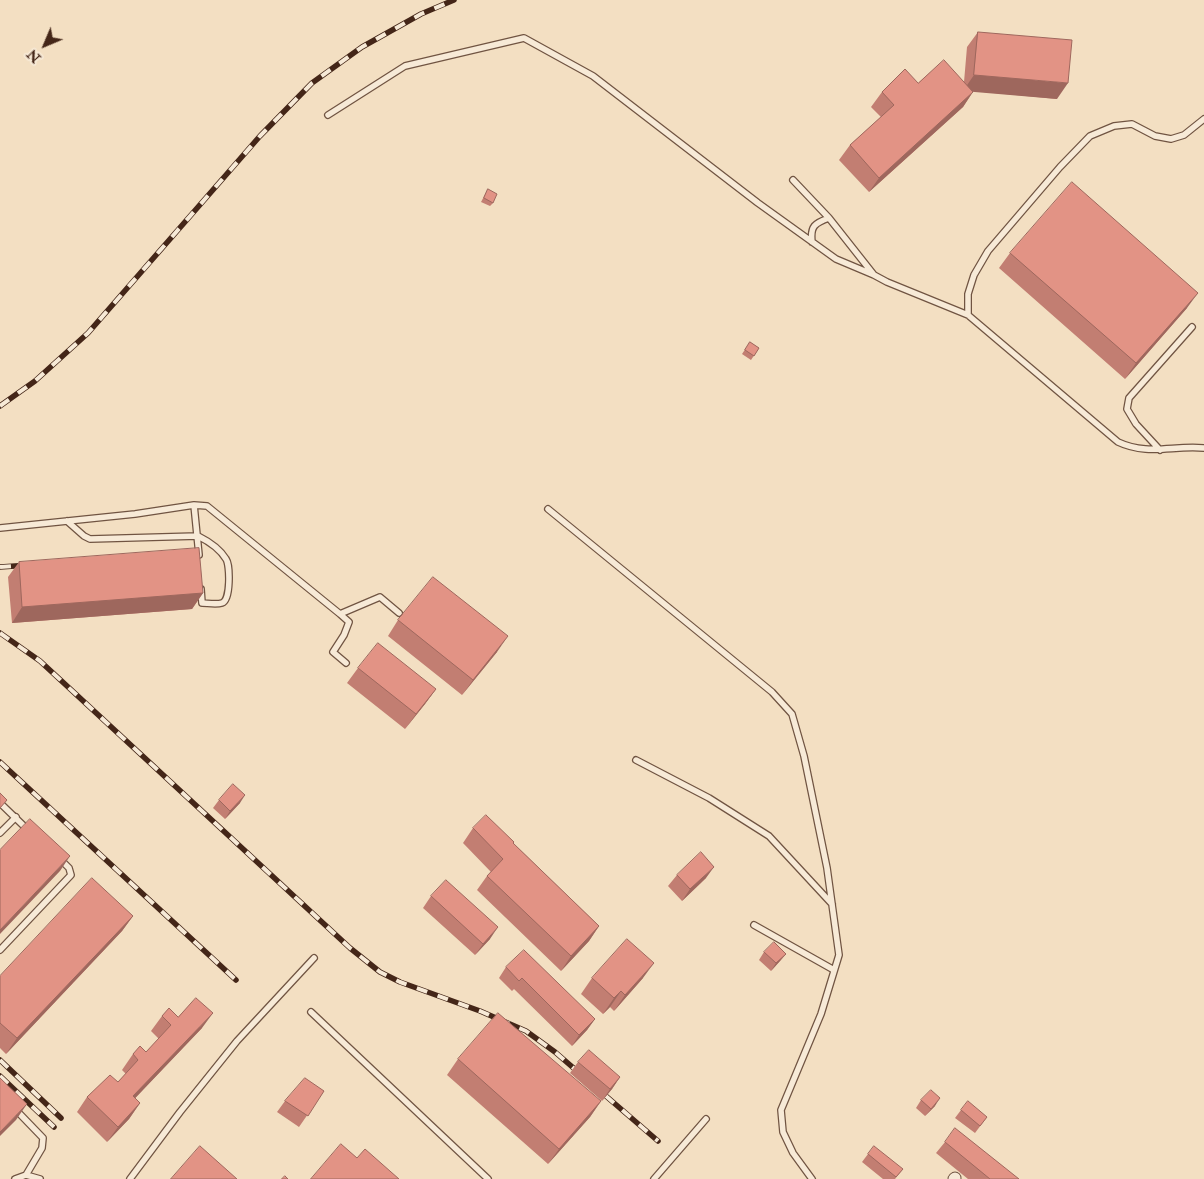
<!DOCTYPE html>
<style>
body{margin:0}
#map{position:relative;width:1204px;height:1179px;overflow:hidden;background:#f3dfc2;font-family:"IM FELL Double Pica",serif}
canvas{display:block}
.north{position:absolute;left:20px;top:20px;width:50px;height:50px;-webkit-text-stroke:4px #f7ead7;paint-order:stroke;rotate:225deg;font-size:14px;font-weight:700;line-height:20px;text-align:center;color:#442618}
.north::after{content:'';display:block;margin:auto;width:18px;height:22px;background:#442618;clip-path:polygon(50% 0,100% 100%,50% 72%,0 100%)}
</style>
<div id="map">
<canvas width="1204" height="1179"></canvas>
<div class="north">N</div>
</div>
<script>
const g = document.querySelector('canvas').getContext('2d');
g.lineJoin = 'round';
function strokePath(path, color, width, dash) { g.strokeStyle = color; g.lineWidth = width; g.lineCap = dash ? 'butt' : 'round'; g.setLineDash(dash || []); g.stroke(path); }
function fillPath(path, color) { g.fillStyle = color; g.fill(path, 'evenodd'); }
const lane = new Path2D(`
 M328,115l77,-49 119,-28 69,38 165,127 78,56 38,16
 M793,180l36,38 45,57 13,7 81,33 150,127c30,14 55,3 86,6
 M812,242c-2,-16 3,-19 17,-24
 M968,315v-21l6,-19 14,-24 72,-84 30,-31 24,-10 18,-2 23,12 16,3 13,-4 20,-16
 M1160,450l-24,-26 -9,-15 2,-11 63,-71
 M194,505l5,50
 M548,509l224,183 20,22 12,42 23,112 12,87 -18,59 -40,96 2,22 10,21 19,26
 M67,521l17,15 6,3 108,-3c10,5 22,13 28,23 4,6 5,41 -4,44 -6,2 -15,0 -20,0l-1,-14
 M0,528l135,-14 59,-9 13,1 133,108 40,-17 19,16
 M340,614l9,8 -5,13 -11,17 13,11
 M636,760l73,38 60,38 63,68
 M0,803l29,28
 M0,833l16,-16
 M754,925l80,45
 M0,950l71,-75 -2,-7 -9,-9
 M311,1012l177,167
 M16,1110l27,28 -1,10 -16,27
 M15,1179l11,-4 14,4
 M130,1179l50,-67 57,-71 77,-83
 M654,1179l52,-60`);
const street = new Path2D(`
 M954,1179l1,-1`);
strokePath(lane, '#705442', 8);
strokePath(street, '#705442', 13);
strokePath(lane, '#f7ead7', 5.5);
strokePath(street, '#f7ead7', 11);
const rail = new Path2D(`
 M0,406l35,-25 53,-48 172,-197 52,-53 50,-36 59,-33 33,-14
 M0,567l30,-2
 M0,633l40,28 310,287 30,24 20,10 80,29 46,20 29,21 103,89
 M0,762l236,218
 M0,1060l61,58
 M0,1076l54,51`);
strokePath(rail, '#442618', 5.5);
strokePath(rail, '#f7ead7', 4, [11]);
fillPath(new Path2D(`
 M978,32l79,67 -84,-8 -10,16 -94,85 -30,-32 11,-15 31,-28 -10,-10 11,-15 36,-9 46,-1 3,-35z
 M488,189l5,14 -3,3 -9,-4z
 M1010,253l177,55 -62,71 -126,-111z
 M750,342l9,6 -8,12 -9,-6z
 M19,562l184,31 -11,16 -180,14 -4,-46z
 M398,620l99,32 -35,43 -74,-59z
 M358,668l78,21 -11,15 -20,25 -58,-46z
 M219,800l21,3 -15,16 -12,-11z
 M473,828l40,15 86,83 -10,15 -28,30 -84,-81 10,-14 4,-4 -28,-29z
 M677,875l29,3 -24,23 -14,-15z
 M431,896l59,43 -15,16 -52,-47z
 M133,916l-11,15 -116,123 -6,-6v-72z
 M764,952l22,2 -6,7 -9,10 -12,-11z
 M506,967l89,52 -8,11 -15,16 -58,-57 -2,2 -13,-13z
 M592,978h51l-29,33 -4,-4 -7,7 -22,-20z
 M162,1016l16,1 24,11 -67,70 5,5 -11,16 -22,23 -30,-30 10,-15 31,-15 8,-8 -4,-4 11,-16 13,-2 13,-13 -8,-8z
 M458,1059l143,42 -11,16 -42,47 -101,-89z
 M578,1062l42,15 -8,12 -10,12 -32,-28z
 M324,1091l-25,36 -22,-15 8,-11z
 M921,1100l14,6 -10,10 -9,-8z
 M961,1110l26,7 -12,16 -20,-15z
 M945,1142l74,37h-51l-32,-26z
 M868,1154l35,15 -8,10h-12l-21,-17z`), '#c27e72');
fillPath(new Path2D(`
 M974,75l94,8 -11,16 -94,-8z
 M973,92l-10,15 -94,85 10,-14z
 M1198,293l-11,15 -62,71 11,-16z
 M203,593l-11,16 -180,14 10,-16z
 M508,636l-11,16 -35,43 11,-15z
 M436,689l-11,15 -20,25 11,-15z
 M245,795l-5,8 -15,16 5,-8z
 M70,856l-10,15 -60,63v-4z
 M714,867l-8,11 -24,23 8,-12z
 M133,916l-11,15 -116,123 11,-16z
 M599,926l-10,15 -28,30 10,-15z
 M498,927l-8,12 -15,16 8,-11z
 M786,954l-6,7 -9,10 5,-8z
 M654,963l-11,15 -29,33 11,-16z
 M621,991l-11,16 -7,7 11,-16z
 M213,1013l-11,15 -80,84 11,-16z
 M595,1019l-8,11 -15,16 7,-11z
 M620,1077l-8,12 -10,12 8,-12z
 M940,1098l-5,8 -10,10 6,-7z
 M601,1101l-11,16 -42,47 11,-15z
 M140,1103l-11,16 -22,23 11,-15z
 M27,1104l-11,16 -16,16v-4z`), '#9e675d');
const building = new Path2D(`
 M978,32l94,8 -4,43 -94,-8z
 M944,60l29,32 -94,86 -29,-33 44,-40 -12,-13 23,-23 13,14z
 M1072,182l126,111 -62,70 -126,-110z
 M488,189l9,5 -4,9 -9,-5z
 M750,342l9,6 -5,8 -9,-6z
 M199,548l4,45 -181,14 -3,-45z
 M433,577l75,59 -35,44 -75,-60z
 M378,643l58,46 -20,25 -58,-46z
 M233,784l12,11 -15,16 -11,-11z
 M0,793l7,7 -7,8z
 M486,815l28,27 -1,1 86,83 -28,30 -84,-80 16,-17 -30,-31z
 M30,819l40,37 -70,74v-80z
 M701,852l13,15 -24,22 -13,-14z
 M92,878l41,38 -116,122 -17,-15v-47z
 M446,880l52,47 -15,17 -52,-48z
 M627,939l27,24 -29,32 -4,-4 -7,7 -22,-20z
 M774,942l12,12 -10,9 -12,-11z
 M524,950l71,69 -16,16 -57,-57 -3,3 -13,-14z
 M196,998l17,15 -80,83 7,7 -22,24 -31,-30 23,-22 8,7 20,-22 -5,-6 7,-8 6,6 25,-27 -9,-9 7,-8 9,9z
 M498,1013l103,88 -42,48 -101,-90z
 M589,1050l31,27 -10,12 -32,-27z
 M0,1078l27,26 -27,28z
 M305,1078l19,13 -16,25 -23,-15z
 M931,1090l9,8 -9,11 -10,-9z
 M968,1101l19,16 -7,9 -19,-16z
 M955,1128l64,51h-29l-45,-37z
 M341,1144l16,14 8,-9 34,30h-88z
 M200,1146l37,33h-66z
 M874,1146l29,23 -7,8 -28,-23z
 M285,1176l3,3h-6z`);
fillPath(building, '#e29385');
strokePath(building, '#9e675d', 1);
</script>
